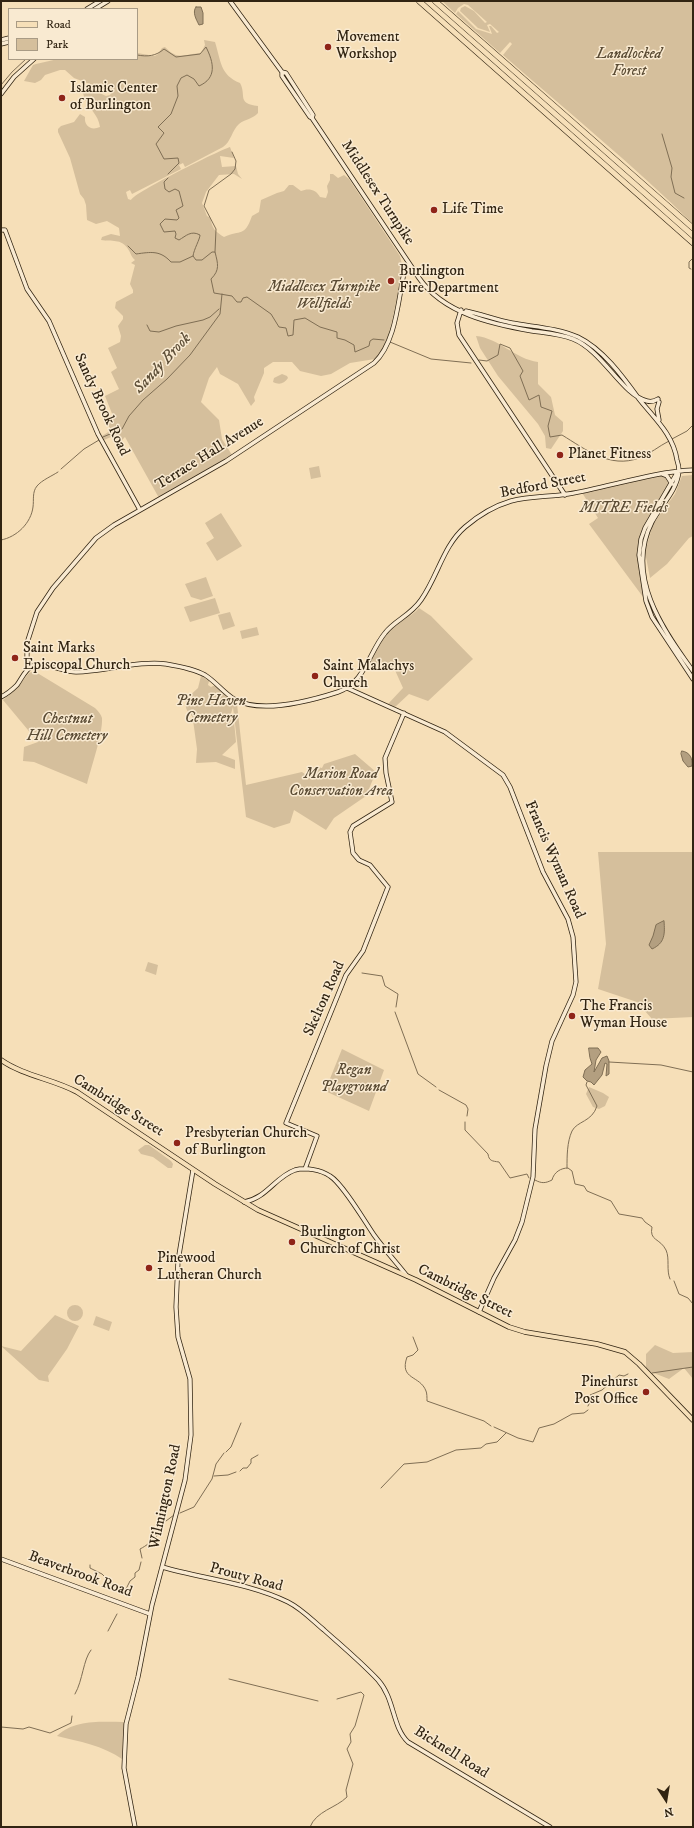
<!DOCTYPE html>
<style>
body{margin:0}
#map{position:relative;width:694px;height:1828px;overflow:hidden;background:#f6dfb8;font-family:"IM FELL DW Pica",serif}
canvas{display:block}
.frame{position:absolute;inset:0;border:2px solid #312412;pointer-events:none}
.legend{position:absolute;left:8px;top:8px;width:130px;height:52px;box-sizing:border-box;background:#f9ead1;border:1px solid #a99b85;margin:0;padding:5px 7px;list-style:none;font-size:12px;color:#312412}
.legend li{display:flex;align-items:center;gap:8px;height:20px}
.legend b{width:20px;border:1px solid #a99b85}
.north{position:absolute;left:646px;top:1780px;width:40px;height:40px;-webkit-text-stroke:3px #f9ead1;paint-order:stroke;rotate:168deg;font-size:11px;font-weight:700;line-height:16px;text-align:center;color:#312412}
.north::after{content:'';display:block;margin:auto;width:14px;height:18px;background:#312412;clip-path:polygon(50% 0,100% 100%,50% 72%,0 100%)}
</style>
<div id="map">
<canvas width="694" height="1828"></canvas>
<div class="frame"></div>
<ul class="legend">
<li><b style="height:5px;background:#f6dfb8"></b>Road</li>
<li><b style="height:11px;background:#d5bf9c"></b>Park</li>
</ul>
<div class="north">N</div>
</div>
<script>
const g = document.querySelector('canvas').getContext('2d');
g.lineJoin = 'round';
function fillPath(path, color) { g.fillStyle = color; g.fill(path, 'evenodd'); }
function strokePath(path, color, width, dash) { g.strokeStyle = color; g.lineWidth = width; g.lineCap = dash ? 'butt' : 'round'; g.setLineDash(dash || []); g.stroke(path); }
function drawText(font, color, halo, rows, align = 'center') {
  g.font = font + ' "IM FELL DW Pica",serif'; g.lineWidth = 3; g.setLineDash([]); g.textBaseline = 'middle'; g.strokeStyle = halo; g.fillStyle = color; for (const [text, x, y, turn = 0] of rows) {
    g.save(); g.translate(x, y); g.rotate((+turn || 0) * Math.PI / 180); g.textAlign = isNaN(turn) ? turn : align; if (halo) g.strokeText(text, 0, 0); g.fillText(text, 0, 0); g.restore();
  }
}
fillPath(new Path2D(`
 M442,1h251v223c-60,-59 -126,-113 -190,-169l9,-11 -2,-2 -10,11 -44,-39 2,-3 18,18 16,5 -3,-8h2l6,7 2,-1 -9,-8 -3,1 3,7 -12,-4 -18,-17 1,-3 4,-2 9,5 11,12 2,-1 -19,-17 -4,-1 -6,4 -3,5z
 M204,40l11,2c6,19 5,33 25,41 7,13 -4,20 18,23v7c-5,6 -13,6 -19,11 -7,6 -8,18 -16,23l-38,20 -2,-4 -4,2 2,4 -49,25 -2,-4 -4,2 2,7 3,1c4,-8 87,-49 99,-53l4,11 -14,-2 2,11 14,-1 2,8 4,5 -8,-5 -15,1 -13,17 -4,11 5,13 4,2c0,10 5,14 13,19 17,-8 20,1 28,-21l7,-4 2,-12 16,-7 7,-2 5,-6h4l8,6c7,-3 15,-2 19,6l6,1 2,-6 -1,-6 3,-6v-6h3l5,4 6,-3 5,4 51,77 3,13 -11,52 -6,22 -11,16 -25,4 -19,11 -10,2 -21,-5 -8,-9h-19l-9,6v5l-10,24 1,4 -4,5 -13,-22 -18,-10 -3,-7 -8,11 -8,24 18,18 3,19 10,16 -73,43 -34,-61 -3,3 -11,-3 -7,3 -2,-4 8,-5 -2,-9 1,-5 4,-1 -8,-20 14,-7 -8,-17 6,-4 -9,-20 12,-6 1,-6 -3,-10 5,-7v-3l-8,-8 1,-6 17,-9v-3l-3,-6 5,-19 -4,-2 4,-3c-4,-3 -4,-7 -7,-11 -7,-11 -16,-7 -27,-9l1,-3 9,-3 9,2 -1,-8 -12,-7 -11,3 -9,-4 -1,-15 -2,-6 -4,-5 -10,-36 -12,-26v-3l3,-3 13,-4 6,-8 5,3c-1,9 6,14 15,10 -2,-17 -19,-21 -17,-42l23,11 4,-1 3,-5 -3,-2 -7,1 -29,-11 -9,-8h-5l-15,5 -4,5 -6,3 -11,-2 9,-16 3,-1 22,-5h79v-6l18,3 3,-2 4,-6 3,-1c13,14 19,7 36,6l4,-8z
 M476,336c23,2 39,23 62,26v22l13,13 4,18 8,7v9l-12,18 -5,-1 -1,-12 -7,-12 -40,-48 -18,-28z
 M282,374l5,2 1,2c-4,6 -9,7 -15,4l1,-4z
 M319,466l2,11 -10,2 -2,-11z
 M661,474l6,2 5,8 -27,44 -6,27 7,46 -57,-77 9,-6 -17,-27z
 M693,475v61l-4,2 -22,26 -17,14 -5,-26 8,-28 22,-30 7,-18z
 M221,513l21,33 -25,15 -11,-18 8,-5 -9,-15z
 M206,577l7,19 -12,4 -10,-3 -6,-13z
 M215,598l5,15 -30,9 -6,-15z
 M419,608l12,8 42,43 -45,42 -19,-7 -14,13 -7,-3 15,-16 -9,-20 -3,2 -20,-8c5,-12 11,-24 20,-33 9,-9 19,-11 28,-21z
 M230,612l5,14 -12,4 -5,-15z
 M257,627l2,8 -17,4 -2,-8z
 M34,671l61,37c3,3 6,6 7,10 1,15 -11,50 -15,66l-53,-22 -11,-1 1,-14 14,-5 -35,-42 12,-10 14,-17z
 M201,676l8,5 -1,4 3,2 4,-2 15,15 7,4 9,81 56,-13 11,8 5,-13 4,1 2,-4 31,-10 21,18 -10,24 -32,22 -8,12 -32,-20 -4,13 -16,5 -28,-11 -13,-110 -4,13 5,1 2,21 -14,13 13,5v9l-19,-7 -20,1 1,-14 -4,-29 -1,-4c-6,-5 -7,-9 -6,-17l12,-11z
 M598,852h95v165l-41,2 -15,-17 -39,-13 8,-45z
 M148,962l10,3 -2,10 -11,-4z
 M342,1049l42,21 -15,41 -44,-20z
 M589,1087l14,6 6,4 -4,9 -6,3 -6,-2 -7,-13z
 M145,1145h4l22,16 2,3 -1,4h-4l-15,-11 -12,-3 -3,-4z
 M67 1313a8 8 0 1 1 16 0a8 8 0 1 1-16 0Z
 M55,1315l24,11 -12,23 -19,27 1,6 -10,-2 -38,-34 20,5z
 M96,1316l16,6 -3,9 -16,-6z
 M655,1345l18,8 20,-1v27l-9,-11 -15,11 -23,-9v-16z
 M124,1722l-2,37c-18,-13 -44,-18 -65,-23 18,-17 44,-14 67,-14z`), '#d5bf9c');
const water = new Path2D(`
 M196,7h5l2,6v11l-4,1c-3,-6 -7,-13 -3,-18z
 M682,751c8,1 11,8 10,15l-4,1 -5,-6 -2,-7z
 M664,921c1,13 1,22 -12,28l-3,-4 4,-9 3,-11z
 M589,1048h9l3,4 -5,8 -2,12 8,-14 5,-2 2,5v13l-3,2 1,-12 -2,-1 -3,12 -8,10 -3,-3 -4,-1 -4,-4 2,-7 7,-6 -2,-6z`);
fillPath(water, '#b39f80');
strokePath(water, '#7f6e54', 1);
strokePath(new Path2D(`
 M137,55c11,2 19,1 27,-6l12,8 24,-3 6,-7c8,16 11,31 -7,39l-5,-7 -7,-4 -6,3 -4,8 1,10 -7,18 -13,13 6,6 -8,11 8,15 14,-1 1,5 -11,11
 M1,85l11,-13 14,-13
 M662,134l10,34 -1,9 4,16 9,5
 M168,178l-4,4 1,7 4,3 6,-3 4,2 4,15 -7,4 3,8 -2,2 -12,-1 -5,5 4,8 11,-1 1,3 -1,4 4,2c7,-4 12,-10 21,-5 0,4 -6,14 -7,21l3,4h6l10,-8h3c3,12 5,18 -4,27l3,14 18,3 5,6h4l2,-4 4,-1 24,17 8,13 7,1 2,8 5,-1 1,-15 11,-2 15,9 17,5v6l8,2 9,5 1,7 14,-6 1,-5 3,-2 11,1
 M128,246l8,8c15,-2 24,-4 35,8h9l13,-6
 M215,252l1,-23 -12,-23 5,-16 22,-16 4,-5 1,-8 -4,-9
 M691,269l-2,-1v-6l4,-4
 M147,325l3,6 9,1 17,-6 27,-6 7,-3 9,-8
 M390,342l41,17 40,4
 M479,360l8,1 11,-6 2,-11 10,4 13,23 -3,5 9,24 10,-5 2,12 11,4 -4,15 2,11 12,-2c23,14 48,34 77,23 11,-4 20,-12 30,-17
 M103,437l19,-8 7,-13 14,-16 24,-21 23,-24 30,-41 2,-20
 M672,439l15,-8 6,-6
 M61,469l23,-20 15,-9
 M1,540c16,-3 30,-17 32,-33 1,-7 -1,-15 4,-21 5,-6 15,-10 21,-14
 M362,973l20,3 3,10 13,8 -2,13
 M395,1012l23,62 18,13
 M609,1062l52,3 32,7
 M439,1090l27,15 2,4 -1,7
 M465,1122v8l23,24c1,7 4,7 11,8l11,16 17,-4 2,4
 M567,1168c0,-12 0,-26 5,-37 5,-10 20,-9 25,-25l-11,-21 1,-3
 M535,1180c7,4 11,3 17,0 2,-8 9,-12 16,-12l4,3 3,13 9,2 3,5 24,10 8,13 23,4 3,4 7,5c-3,14 8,11 14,23 4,9 0,20 4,29
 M674,1281l5,13 9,4 5,6
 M413,1337l5,13 -5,5 -6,2c-8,23 13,18 19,34 1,2 1,7 1,10l57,20 7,5
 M652,1373l41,-6
 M588,1406l3,-6 -1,-5 12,-5 17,-15 5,1 4,-2
 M494,1427l24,11 15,4 6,-14 15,-4 18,-10 12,-1 4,-3
 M226,1452l5,-5 10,-24
 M240,1471l3,-3h4l4,-5v-4l7,-4
 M214,1476l14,-1 8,-3
 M381,1488l23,-24 23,-2 29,-12 25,-2 5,-4 11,-2 9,-9
 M180,1513l14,-6 18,-28 4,-15 8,-11
 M166,1521l8,-6
 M142,1558l-2,-9c6,-3 14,-9 18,-15 3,-4 2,-7 6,-11
 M90,1565v3l12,6 10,10 15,5
 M124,1593l6,-12 5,-4v-4l4,-3 2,-8
 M108,1631l9,-17
 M229,1679l89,22
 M75,1694c8,-14 8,-34 16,-44
 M1,1727l22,2 6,-2 21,6 21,-10 1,-7
 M310,1827c6,-16 26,-19 37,-30l-1,-7 7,-26 -6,-15 4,-7 -1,-8 5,-8 9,-31 -3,-3 -24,7`), '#7f6e54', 1);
const secondary = new Path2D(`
 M230,1l52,71v4l28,41 2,1
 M87,9l13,-8
 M95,9l13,-8
 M1,40l8,-2
 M1,44l8,-2
 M282,72l4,1 27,42 -1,3 107,160c25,36 73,46 113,53 14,2 28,3 41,8 30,12 49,56 74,62 4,1 8,0 11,-2
 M1,94l13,-17 20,-18
 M1,230h4l22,59 22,32 49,113 42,76
 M461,310l-4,13 2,12 106,160
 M466,311c15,3 30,9 46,12 22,4 46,5 66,14 25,12 45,40 61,62 15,19 34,35 38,61 1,3 2,8 2,11 -2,20 -18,34 -27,51 -27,53 10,107 41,149
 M659,420l-2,-11 2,-7
 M677,473l-32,55 -4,11 -2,16 7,46 6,16 41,62
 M662,474l5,2 5,8
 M31,667l-4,-6v-18l10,-31 16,-24 43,-50 18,-13 112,-64 148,-98c22,-20 24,-63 30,-90l3,-6 3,-2
 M347,688l98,44 58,43 7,12 33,85 25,47 5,18 3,45 -3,13 -21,46 -6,25 -11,63 -2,48 -11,45 -7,18 -21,38 -15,34
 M1,697c6,-3 11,-7 16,-12 5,-7 8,-15 15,-19 11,-5 32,6 44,6 28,0 64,-12 90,-8 12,2 28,5 39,11 11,7 18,17 29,24 26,15 76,2 104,-7 27,-9 31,-40 47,-59 10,-13 25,-17 36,-33 17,-24 22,-54 44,-73 14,-12 29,-21 46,-26 19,-5 39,-4 57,-7 42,-7 83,-22 125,-24
 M388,887l-18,-22 -11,-5 -6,-7 -3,-21 3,-6 39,-24 -6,-29 -1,-15 19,-45
 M305,1169l12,-33 -31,-13 60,-148 17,-24 25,-64
 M244,1202c23,-4 31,-25 51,-32 11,-3 26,0 35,6 13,8 35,46 44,59 10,14 22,27 33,41
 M1,1559l149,55
 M162,1567c42,12 87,16 126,35 14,7 25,19 36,28 19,17 37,32 54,50 17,19 14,47 30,62l142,85
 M135,1827l-11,-59 2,-44 12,-47 14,-72 33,-125 6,-45 -1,-56 -12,-42 -2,-30 2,-46 15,-91`);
const primary = new Path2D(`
 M1,1060c23,16 52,19 76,32l138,92 43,26 158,70 93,47 16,5 72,12 28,8 14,12 54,56`);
const highway = new Path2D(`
 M419,1l274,242
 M435,1l258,227`);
strokePath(secondary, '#312412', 5);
strokePath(primary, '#312412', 5.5);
strokePath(highway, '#312412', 6);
strokePath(secondary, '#f9ead1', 3.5);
strokePath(primary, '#f6dfb8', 4);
strokePath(highway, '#f6dfb8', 5);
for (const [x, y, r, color] of [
 [328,47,4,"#8f2418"],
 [62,98,4,"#8f2418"],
 [434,210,4,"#8f2418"],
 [391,281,4,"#8f2418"],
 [560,455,4,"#8f2418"],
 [15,658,4,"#8f2418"],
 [315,676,4,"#8f2418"],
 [572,1016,4,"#8f2418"],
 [177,1143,4,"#8f2418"],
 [292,1242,4,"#8f2418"],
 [149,1268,4,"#8f2418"],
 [646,1392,4,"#8f2418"]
]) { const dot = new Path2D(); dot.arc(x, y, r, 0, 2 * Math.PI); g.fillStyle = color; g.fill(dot); strokePath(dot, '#f9ead1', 1.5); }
drawText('15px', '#312412', '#f9ead1', [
 ["Movement",336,38],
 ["Workshop",336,55],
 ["Islamic Center",70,89],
 ["of Burlington",70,106],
 ["Life Time",442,210],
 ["Burlington",399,272],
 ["Fire Department",399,289],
 ["Planet Fitness",568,455],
 ["Saint Marks",23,649],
 ["Episcopal Church",23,666],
 ["Saint Malachys",323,667],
 ["Church",323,684],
 ["The Francis",580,1007],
 ["Wyman House",580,1024],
 ["Presbyterian Church",185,1134],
 ["of Burlington",185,1151],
 ["Burlington",300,1233],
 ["Church of Christ",300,1250],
 ["Pinewood",157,1259],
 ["Lutheran Church",157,1276],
 ["Pinehurst",638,1383,"right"],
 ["Post Office",638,1400,"right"]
], 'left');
drawText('italic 15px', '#5a4b34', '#f9ead1', [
 ["Landlocked",629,55],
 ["Forest",629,72],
 ["Middlesex Turnpike",324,288],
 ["Wellfields",324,305],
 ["MITRE Fields",624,509],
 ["Pine Haven",211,702],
 ["Cemetery",211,719],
 ["Chestnut",67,720],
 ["Hill Cemetery",67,737],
 ["Marion Road",341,775],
 ["Conservation Area",341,792],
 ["Regan",354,1071],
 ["Playground",354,1088]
]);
drawText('15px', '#312412', '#f9ead1', [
 ["Middlesex Turnpike",377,193,57],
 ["Sandy Brook Road",101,405,65],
 ["Terrace Hall Avenue",210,454,-32],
 ["Bedford Street",543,486,-11],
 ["Francis Wyman Road",554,860,66],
 ["Skelton Road",325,999,-66],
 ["Cambridge Street",118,1106,32],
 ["Cambridge Street",465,1292,26],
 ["Wilmington Road",166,1497,-78],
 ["Beaverbrook Road",80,1575,20],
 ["Prouty Road",246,1578,15],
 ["Bicknell Road",451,1753,32]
]);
drawText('italic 16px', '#5e4f38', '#f9ead1', [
 ["Sandy Brook",163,364,-47]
]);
</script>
